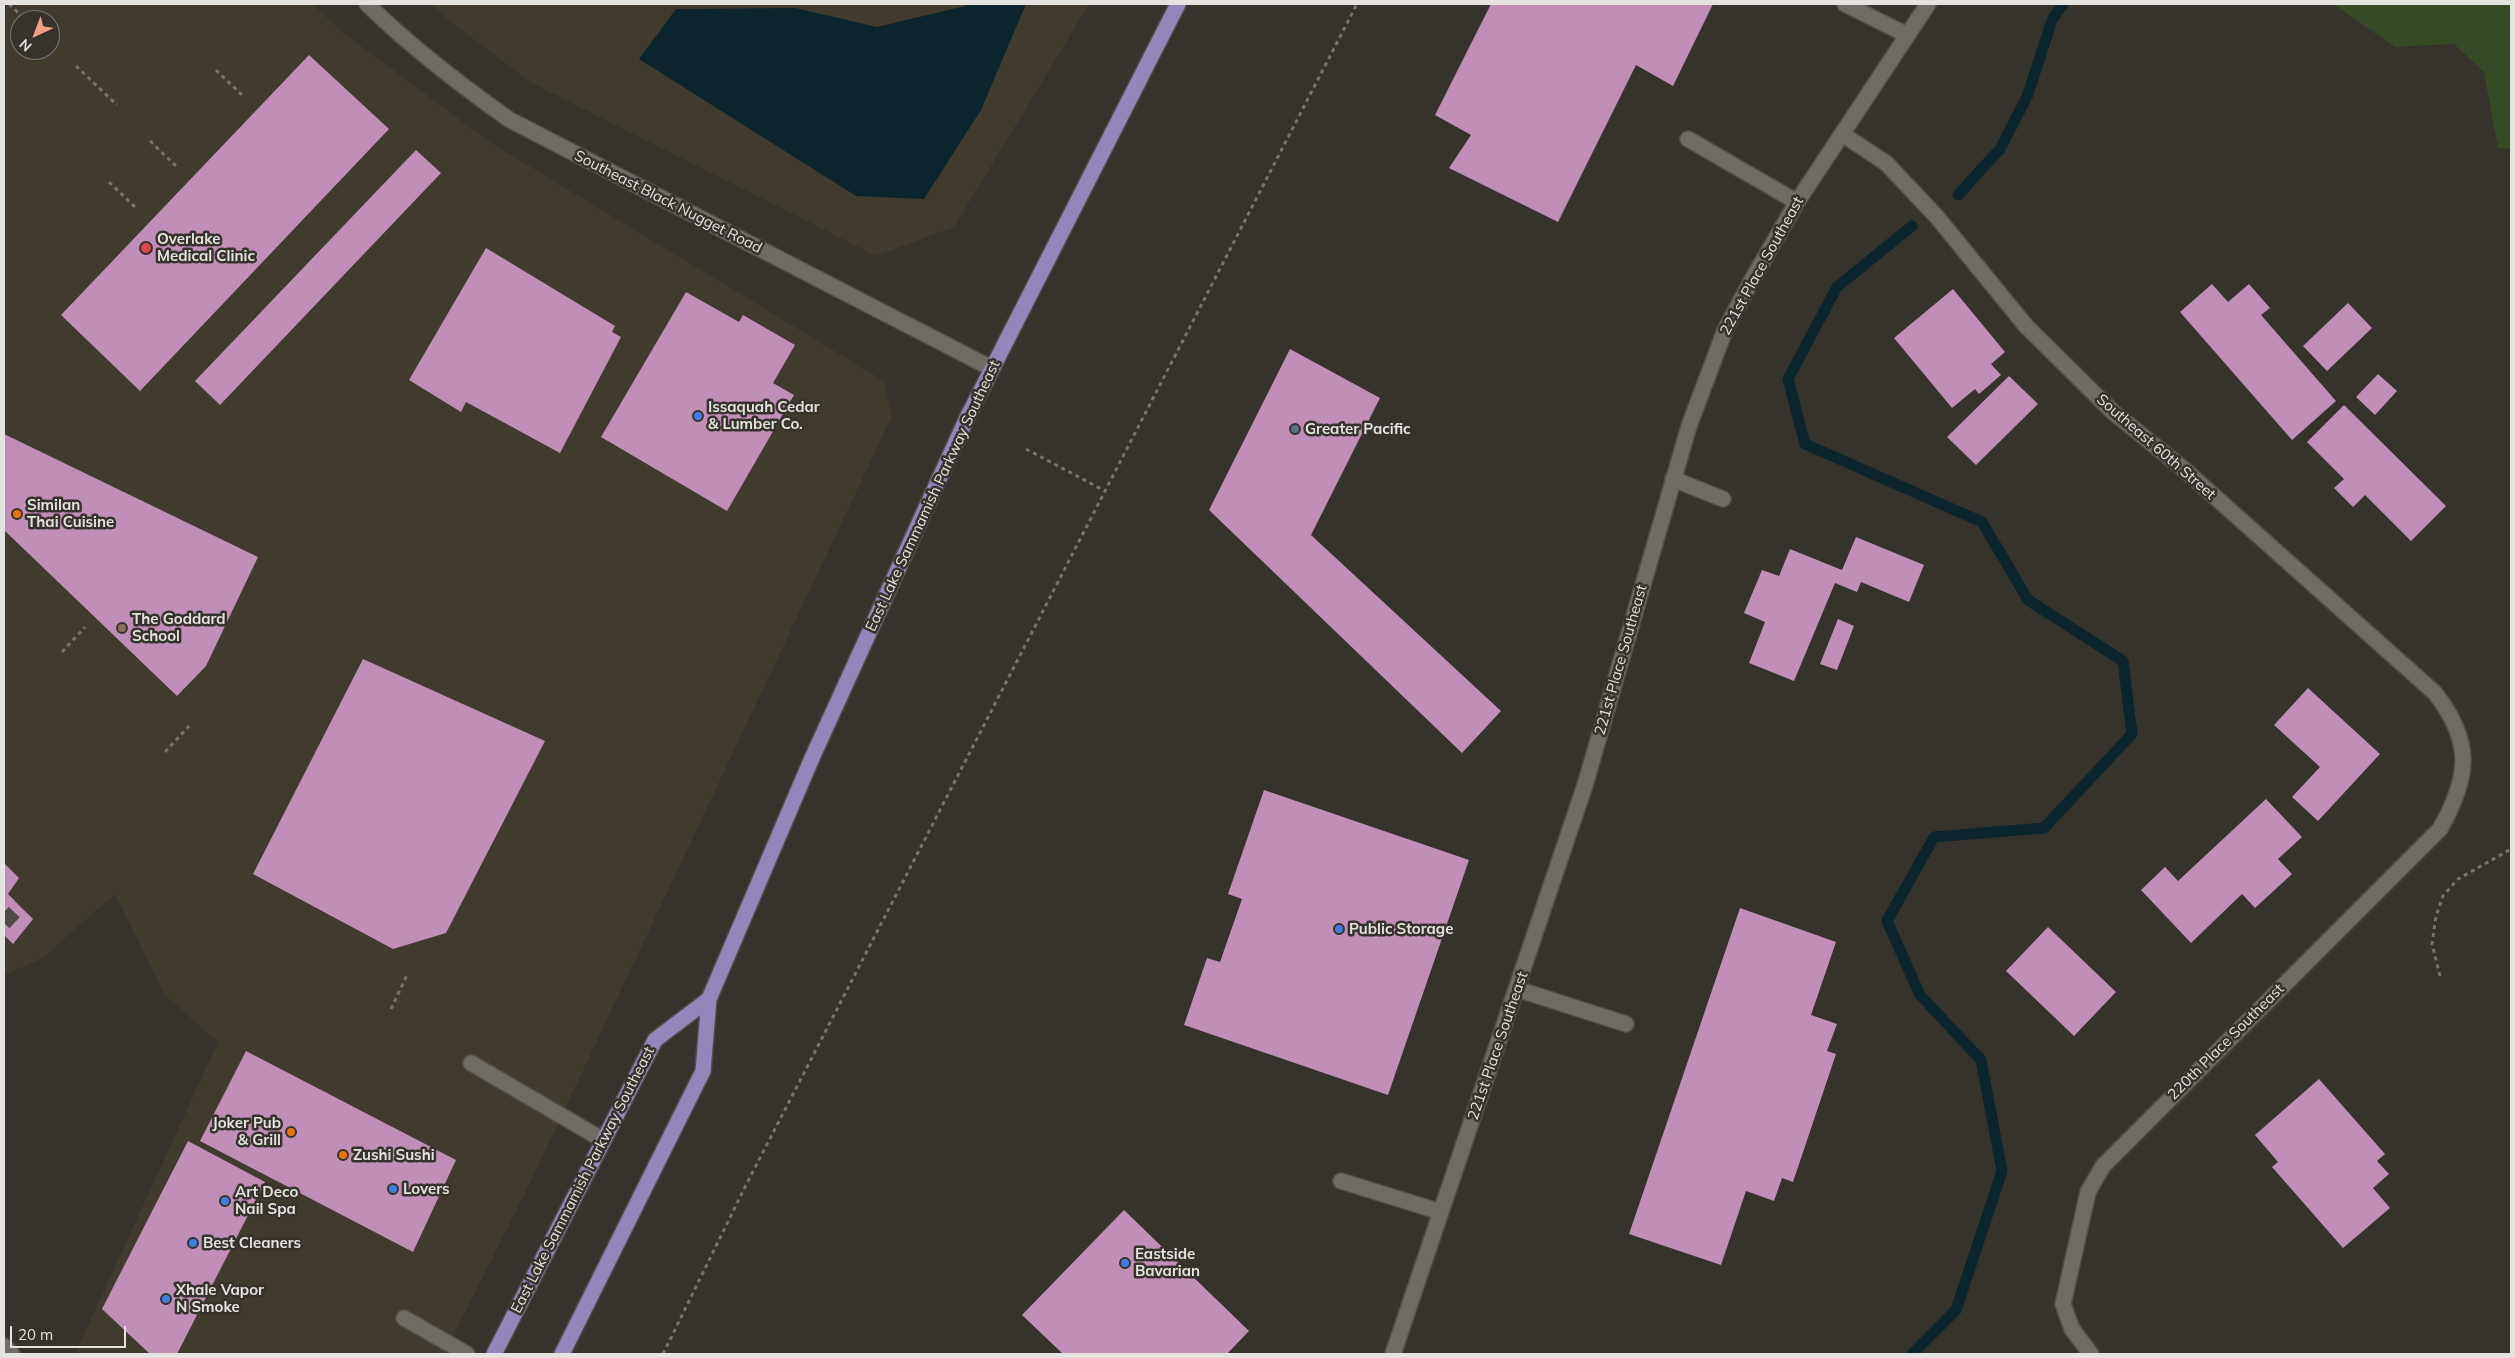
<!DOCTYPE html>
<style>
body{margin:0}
#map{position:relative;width:2515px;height:1358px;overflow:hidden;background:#36332d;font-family:Mulish,sans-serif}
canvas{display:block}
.frame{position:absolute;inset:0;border:5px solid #e5e3df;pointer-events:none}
.north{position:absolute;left:10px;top:10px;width:50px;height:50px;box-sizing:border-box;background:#36332d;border:1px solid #7c7974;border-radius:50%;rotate:223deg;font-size:14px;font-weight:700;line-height:20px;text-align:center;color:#e5e3df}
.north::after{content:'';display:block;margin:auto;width:18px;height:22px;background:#f39f86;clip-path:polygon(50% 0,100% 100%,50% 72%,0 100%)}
.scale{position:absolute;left:10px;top:1326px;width:116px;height:22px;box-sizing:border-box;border:2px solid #e5e3df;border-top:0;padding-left:6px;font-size:15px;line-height:18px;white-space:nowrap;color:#e5e3df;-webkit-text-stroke:4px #36332d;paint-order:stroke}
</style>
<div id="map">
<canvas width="2515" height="1358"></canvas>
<div class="frame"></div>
<div class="north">N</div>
<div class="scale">20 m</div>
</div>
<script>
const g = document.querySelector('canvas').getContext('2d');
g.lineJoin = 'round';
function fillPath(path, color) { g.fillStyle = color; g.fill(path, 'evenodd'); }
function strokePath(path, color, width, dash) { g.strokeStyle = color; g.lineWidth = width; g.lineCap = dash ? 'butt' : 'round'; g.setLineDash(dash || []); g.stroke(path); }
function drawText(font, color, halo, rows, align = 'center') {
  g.font = font + ' Mulish,sans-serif'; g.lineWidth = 5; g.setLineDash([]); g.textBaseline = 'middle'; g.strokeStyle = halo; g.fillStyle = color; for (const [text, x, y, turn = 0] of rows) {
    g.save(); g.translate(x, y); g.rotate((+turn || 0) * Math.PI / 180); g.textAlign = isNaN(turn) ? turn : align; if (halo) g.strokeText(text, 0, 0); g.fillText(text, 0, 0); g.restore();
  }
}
fillPath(new Path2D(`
 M4,4h309l29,28 146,109 396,240 8,35 -366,775 -82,163h-369l143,-312 -53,-47 -50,-101 -74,65 -37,16zM20,20h30v30h-30z
 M431,4h658l-135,223 -78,29 -346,-174 -84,-64z`), '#413b2f');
fillPath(new Path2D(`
 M2333,4h178v145l-13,-1 -14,-76 -30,-28 -59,3z`), '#374a26');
fillPath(new Path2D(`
 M967,4h59l-45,106 -57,89 -68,-3 -217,-137 37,-50 119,-1 82,19 88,-21z`), '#0c242c');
strokePath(new Path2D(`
 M1958,195l42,-46 27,-52 25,-77 11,-16
 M1912,226l-75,61 -49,92 17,65 177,78 46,78 95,61 9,73 -88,94 -110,9 -47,84 33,74 61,65 21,111 -46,139 -44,44`), '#0c242c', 11);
fillPath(new Path2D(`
 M1491,4h222l-40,82 -37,-21 -78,157 -109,-54 22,-33 -36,-20z
 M309,55l80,74 -249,262 -79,-76z
 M416,150l25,23 -221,232 -25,-24z
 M486,248l129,78 -3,6 9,5 -61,116 -94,-51 -5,10 -52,-32z
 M2212,284l16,18 21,-18 21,24 -9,7 75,86 -44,39 -112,-128z
 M1953,289l52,63 -14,12 10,11 -22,19 -4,-5 -23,19 -58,-70z
 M686,292l53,30 4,-7 52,30 -22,38 21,12 -67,116 -126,-74z
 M2348,303l24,25 -45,43 -24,-25z
 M1290,349l90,49 -69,137 190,176 -39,42 -253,-243z
 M2378,374l19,17 -22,24 -19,-18z
 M2009,376l29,28 -62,61 -29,-28z
 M2344,405l102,101 -35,35 -46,-46 -12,12 -19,-19 10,-9 -37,-37z
 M4,434l254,123 -52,109 -29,30 -173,-166z
 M1856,537l68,28 -15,37 -48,-20 -4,10 -22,-9 -41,98 -45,-18 16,-41 -21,-9 18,-43 17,6 11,-27 52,21z
 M1838,619l16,7 -17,44 -17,-6z
 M363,659l182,82 -99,192 -53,16 -140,-75z
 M2308,688l72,66 -62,67 -26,-24 28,-30 -46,-42z
 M1264,790l205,70 -81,235 -204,-70 23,-67 13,4 22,-63 -14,-5z
 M2266,799l36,38 -24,22 14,15 -37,34 -13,-14 -51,49 -50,-53 24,-23 13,14z
 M4,863l15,15 -11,16 25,25 -20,25 -9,-9z
 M1740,908l96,34 -25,73 26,9 -10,27 9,3 -43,128 -11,-4 -8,23 -28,-10 -25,74 -92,-31z
 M2048,927l68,65 -42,44 -68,-65z
 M246,1051l210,109 -43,92 -213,-111z
 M2319,1079l66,75 -8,7 12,13 -16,14 17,20 -47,40 -71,-81 6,-5 -23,-27z
 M188,1141l77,41 -88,172h-27l-48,-45z
 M1124,1210l125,121 -22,23h-164l-41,-39z`), '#c08eb7');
strokePath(new Path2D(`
 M4,923l16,-17`), '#504d48', 15, [15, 8]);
const minor = new Path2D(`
 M367,4c44,43 92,80 143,116l481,248
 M1845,4l62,31
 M1842,134l44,29 51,54 89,109 87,86 73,59 249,222c38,49 35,83 5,136l-337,337 -15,26 -25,112 9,25 19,25
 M1688,139l109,63
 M1673,479l50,20
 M1517,989l109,35
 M471,1063l132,77
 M1341,1181l100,31
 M404,1318l63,36
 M4,1346l8,8
 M1393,1354l192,-569 104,-359 36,-96 28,-52 44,-76 131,-198`);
const major = new Path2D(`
 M494,1354l161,-314 54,-41
 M562,1354l141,-283 6,-72 103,-241 154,-338 212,-416`);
strokePath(minor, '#514f4a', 18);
strokePath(major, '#514f4a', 18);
strokePath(new Path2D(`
 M9,4l17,16
 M76,66l41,39
 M216,70l27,26
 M150,141l26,25
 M109,182l27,26
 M1026,449l79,42
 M62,652l23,-25
 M165,752l24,-26
 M2440,976l-8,-32 4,-28 7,-20 15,-17 53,-30
 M391,1009l16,-34
 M663,1354l83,-169 611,-1181`), '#77746f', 3, [4, 4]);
strokePath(minor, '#6f6c65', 15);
strokePath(major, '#9486ba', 15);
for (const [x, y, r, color] of [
 [146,248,6,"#e0444e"],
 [698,416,5,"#3f7fe0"],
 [1295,429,5,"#5c6f8a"],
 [17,514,5,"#e8710a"],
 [122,628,5,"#8d6e63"],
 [1339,929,5,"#3f7fe0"],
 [291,1132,5,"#e8710a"],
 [343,1155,5,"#e8710a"],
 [393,1189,5,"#3f7fe0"],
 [225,1201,5,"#3f7fe0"],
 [193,1243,5,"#3f7fe0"],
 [1125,1263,5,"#3f7fe0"],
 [166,1299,5,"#3f7fe0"]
]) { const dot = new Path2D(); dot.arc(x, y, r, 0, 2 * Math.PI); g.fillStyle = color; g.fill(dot); strokePath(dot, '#36332d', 2); }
drawText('15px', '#e5e3df', '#36332d', [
 ["Southeast Black Nugget Road",668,202,27],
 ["221st Place Southeast",1762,266,-61],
 ["Southeast 60th Street",2156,447,41],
 ["East Lake Sammamish Parkway Southeast",933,496,-65],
 ["221st Place Southeast",1621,660,-74],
 ["220th Place Southeast",2226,1042,-45],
 ["221st Place Southeast",1498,1046,-71],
 ["East Lake Sammamish Parkway Southeast",583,1180,-63]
]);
drawText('bold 15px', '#e5e3df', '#36332d', [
 ["Overlake",157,239],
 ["Medical Clinic",157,256],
 ["Issaquah Cedar",708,407],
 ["& Lumber Co.",708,424],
 ["Greater Pacific",1305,429],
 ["Similan",27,505],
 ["Thai Cuisine",27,522],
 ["The Goddard",132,619],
 ["School",132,636],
 ["Public Storage",1349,929],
 ["Joker Pub",281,1123,"right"],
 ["& Grill",281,1140,"right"],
 ["Zushi Sushi",353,1155],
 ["Lovers",403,1189],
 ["Art Deco",235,1192],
 ["Nail Spa",235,1209],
 ["Best Cleaners",203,1243],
 ["Eastside",1135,1254],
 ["Bavarian",1135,1271],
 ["Xhale Vapor",176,1290],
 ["N Smoke",176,1307]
], 'left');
</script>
